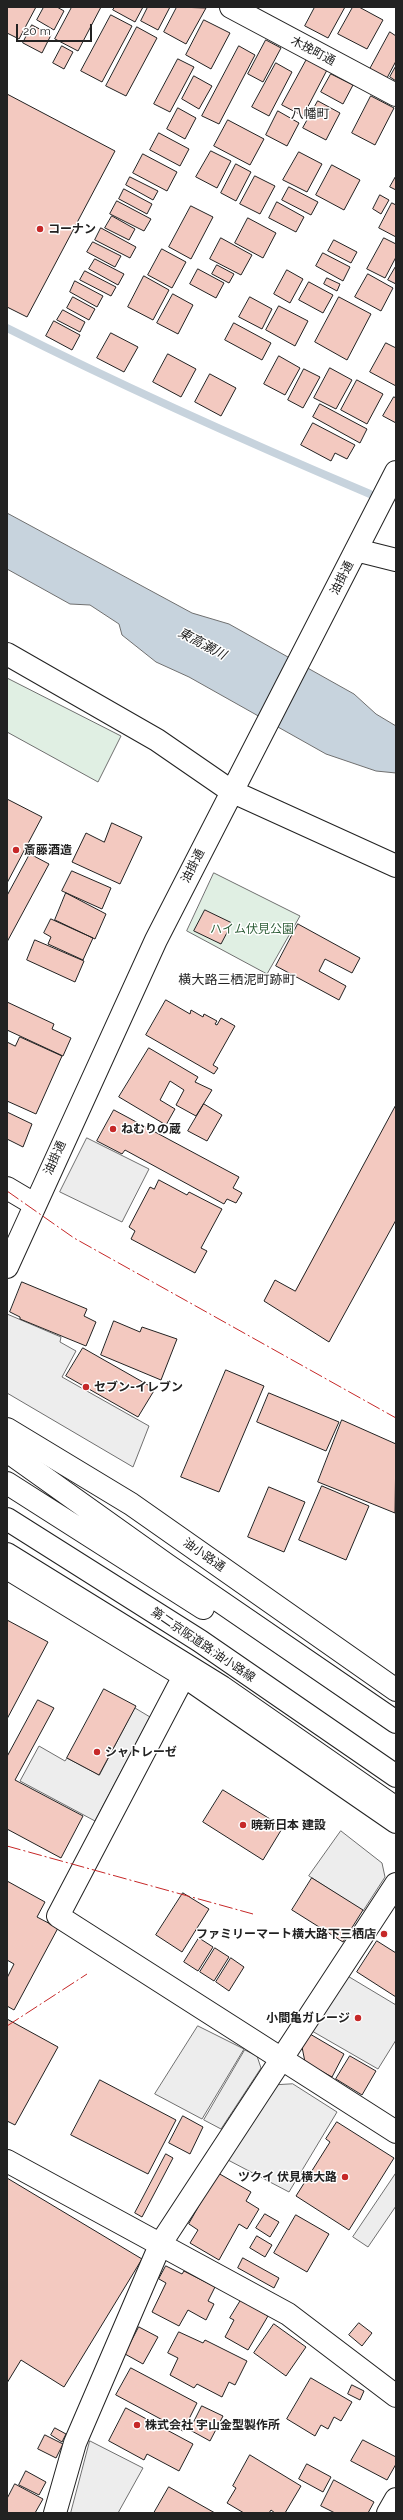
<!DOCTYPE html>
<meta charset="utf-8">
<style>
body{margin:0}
#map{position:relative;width:403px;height:2520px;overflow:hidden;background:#fff;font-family:Raleway,sans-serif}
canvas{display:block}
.frame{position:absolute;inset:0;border:8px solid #222;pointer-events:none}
.scale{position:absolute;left:16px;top:24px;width:76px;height:18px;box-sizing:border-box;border:2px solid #222;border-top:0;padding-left:5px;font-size:12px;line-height:14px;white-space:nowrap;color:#222;-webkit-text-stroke:3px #fff;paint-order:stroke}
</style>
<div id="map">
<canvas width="403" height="2520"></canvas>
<div class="frame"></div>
<div class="scale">20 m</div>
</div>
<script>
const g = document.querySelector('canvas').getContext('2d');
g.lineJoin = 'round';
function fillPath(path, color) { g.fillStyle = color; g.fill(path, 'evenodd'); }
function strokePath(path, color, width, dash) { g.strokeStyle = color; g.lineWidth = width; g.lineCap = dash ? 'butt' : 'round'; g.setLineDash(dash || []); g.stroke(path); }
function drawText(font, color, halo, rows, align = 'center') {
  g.font = font + ' Raleway,"Noto Sans JP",sans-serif'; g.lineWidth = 3; g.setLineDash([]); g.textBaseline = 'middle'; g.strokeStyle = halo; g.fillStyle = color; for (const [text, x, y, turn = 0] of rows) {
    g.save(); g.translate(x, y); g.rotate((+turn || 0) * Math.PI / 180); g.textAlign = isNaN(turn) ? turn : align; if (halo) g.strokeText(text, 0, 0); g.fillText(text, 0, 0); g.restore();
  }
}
const green = new Path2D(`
 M7,678l114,58 -23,46 -91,-50z
 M214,873l86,43 -33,58 -80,-43z`);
fillPath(green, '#e0efe3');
strokePath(green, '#6f6f6f', 1);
const parking = new Path2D(`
 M87,1138l62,31 -27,53 -62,-30z
 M7,1314l54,23 -1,5 16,9 -14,26 87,49 -16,41 -126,-74z
 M135,1708l15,9 -55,104 -75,-40 19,-35 26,15 2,-3 32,17z
 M341,1831l41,32 3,14 -22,34 -54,-35z
 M346,1975l50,30v35l-18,29 -66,-38z
 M198,2026l46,23 -42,70 -47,-25z
 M245,2050l12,6 4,12 -40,61 -17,-9z
 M293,2084l44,28 -48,80 -61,-32 49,-75z
 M396,2173v33l-28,41 -15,-10z
 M90,2441l53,27 -25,45h-47z`);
fillPath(parking, '#ededed');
strokePath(parking, '#6f6f6f', 1);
const water = new Path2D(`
 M7,513l185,100 37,11 125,70 22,20 20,12v47l-20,-2 -50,-17 -137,-77 -33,-15 -34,-27 -3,-11 -29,-19 -20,-1 -63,-35z`);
fillPath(water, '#c7d3dd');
strokePath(water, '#6f6f6f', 1);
strokePath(new Path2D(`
 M7,328c119,60 240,114 363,166`), '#c7d3dd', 8);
const building = new Path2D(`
 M7,7h29l-17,32 -12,-6z
 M44,7h13l7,4 -10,19 -17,-10z
 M72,7h29l-23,44 -23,-12z
 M115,7h28l-8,15 -22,-12z
 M148,7h22l-12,23 -17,-9z
 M177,7l29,1 -20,36 -22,-12z
 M315,7h30l-17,31 -23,-12z
 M353,7h6l24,13 -16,29 -29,-15z
 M111,15l21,11 -30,56 -21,-11z
 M204,20l26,13 -19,36 -25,-14z
 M32,25l19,10 -9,18 -19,-10z
 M137,27l20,11 -31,58 -20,-10z
 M390,32l6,4v25l-9,17 -17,-9z
 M266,40l15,8 -18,34 -15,-8z
 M62,46l11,6 -9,17 -11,-6z
 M239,46l16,9 -36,69 -17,-8z
 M178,59l16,8 -24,45 -16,-8z
 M307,59l20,11 -24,46 -21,-11z
 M276,63l16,9 -23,44 -17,-9z
 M396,66v15l-6,-4z
 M331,74l22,11 -10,19 -22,-12z
 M194,76l18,10 -13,23 -17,-10z
 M7,94l108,57 -88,166 -20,-10z
 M371,96l23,12 -19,37 -23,-12z
 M318,101l22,12 -14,27 -23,-12z
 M178,108l18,10 -11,21 -18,-10z
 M278,111l21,12 -12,23 -21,-11z
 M228,120l36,19 -14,26 -36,-19z
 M159,133l30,16 -9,17 -30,-16z
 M211,151l20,10 -14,27 -21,-11z
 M299,152l23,12 -15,28 -24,-12z
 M143,154l34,18 -10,19 -34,-18z
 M236,164l15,8 -15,29 -15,-8z
 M332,165l28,15 -16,30 -28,-15z
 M255,176l20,10 -15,28 -20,-10z
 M396,176v14l-6,-3z
 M130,177l28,14 -5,9 -27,-15z
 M289,187l29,15 -7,13 -29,-15z
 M124,189l28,15 -5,10 -28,-15z
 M380,195l9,5 -8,14 -8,-5z
 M117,201l34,18 -7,12 -34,-17z
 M277,202l27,15 -8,15 -27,-14z
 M392,203l4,2v32l-17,-9z
 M191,206l22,11 -22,42 -22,-12z
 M112,216l23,13 -6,11 -24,-12z
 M248,218l28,15 -13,25 -28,-15z
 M101,228l35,19 -6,11 -35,-18z
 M221,238l31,17 -11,20 -31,-16z
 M384,238l12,6v13l-11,21 -18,-9z
 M334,240l23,12 -6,11 -23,-12z
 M93,242l28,14 -6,11 -28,-15z
 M162,249l24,13 -14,26 -24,-13z
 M323,253l27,14 -7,14 -27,-15z
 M95,259l29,15 -6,11 -29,-16z
 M217,265l17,9 -5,9 -17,-9z
 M396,266v18l-8,-4z
 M198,269l26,14 -8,15 -26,-14z
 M287,270l16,9 -13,24 -16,-9z
 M85,271l31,16 -5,9 -31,-16z
 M368,274l25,14 -12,23 -26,-14z
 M144,276l25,14 -16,30 -25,-13z
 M327,278l13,6 -3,7 -13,-7z
 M75,281l28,15 -6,11 -27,-15z
 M309,282l24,13 -10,18 -24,-13z
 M173,294l20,11 -15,29 -21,-11z
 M73,297l22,12 -6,11 -22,-12z
 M250,297l22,12 -10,20 -23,-12z
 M339,297l32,17 -24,46 -32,-18z
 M279,306l29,15 -13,25 -29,-16z
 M63,310l22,12 -5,10 -23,-12z
 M54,321l26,14 -8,15 -26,-14z
 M234,323l37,20 -9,17 -37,-20z
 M111,333l27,14 -14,25 -27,-14z
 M386,343l10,5v38l-26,-14z
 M168,354l28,15 -15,28 -28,-15z
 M279,356l21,12 -15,27 -21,-11z
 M330,368l22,12 -16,29 -22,-11z
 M304,369l16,8 -17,31 -15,-8z
 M210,374l26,14 -15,28 -26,-14z
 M357,380l26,14 -16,30 -26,-14z
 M394,397l2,1v25l-13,-7z
 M320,404l47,25 -7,14 -47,-26z
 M313,423l42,22 -8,14 -12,-6 -4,8 -30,-16z
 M7,799l35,18 -35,66z
 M112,823l30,14 -22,47 -48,-22 14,-29 18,9z
 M30,854l19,10 -42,78v-46z
 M72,871l39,17 -9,21 -40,-18z
 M66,893l40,21 -11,25 -40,-19z
 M205,910l27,13 -11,21 -27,-13z
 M51,919l42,19 -10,22 -35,-16 3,-7 -7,-4z
 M298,924l62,34 -8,15 -27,-14 -6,12 27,15 -7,14 -63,-34z
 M35,940l49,21 -9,21 -48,-22z
 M166,1000l24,14 1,-4 12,7 1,-3 13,7 -2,3 2,1 4,-7 14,8 -22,39 5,3 -4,6 -68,-39z
 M7,1002l47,22 -2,5 19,9 -8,18 -56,-26z
 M20,1037l42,19 -26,58 -29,-13v-59l8,4z
 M149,1048l49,29 -3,5 17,8 -16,26 -20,-11 8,-15 -14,-9 -10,19 15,9 -9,16 -47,-28z
 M204,1104l18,11 -15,26 -19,-10z
 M396,1105v115l-67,122 -65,-41 11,-21 20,11z
 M114,1110l125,67 -6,11 9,5 -6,10 -9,-4 -3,5 -99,-54 -3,4 -25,-13z
 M7,1112l25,12 -9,23 -16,-8z
 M159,1180l28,15 2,-3 33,17 -21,39 6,3 -12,22 -64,-34 4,-8 -6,-4 21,-40 4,2z
 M22,1282l65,27 -3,7 12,6 -10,24 -66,-27v-2l-10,-5z
 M114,1321l26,11 2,-5 35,12 -16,41 -60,-25z
 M83,1348l72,41 -17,28 -72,-41z
 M226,1370l38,16 -45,106 -38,-15z
 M269,1393l70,29 -13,29 -69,-29z
 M342,1420l54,24 -1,69 -77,-31z
 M322,1486l47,20 -23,54 -47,-20z
 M269,1487l36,15 -21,50 -36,-15z
 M7,1620l41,22 -41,77z
 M104,1689l32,17 -37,69 -32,-17z
 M38,1700l16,8 -39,72 68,36 -22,42 -54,-29v-72z
 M223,1790l60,37 -20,33 -60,-38z
 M312,1878l51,32 -20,32 -51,-32z
 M7,1881l38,21 -8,15 21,11 -44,82 -7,-4v-28l7,-14 -7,-4z
 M183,1893l26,16 -27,43 -26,-17z
 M199,1938l14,9 -15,24 -14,-9z
 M377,1941l19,12v44l-39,-25z
 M215,1948l14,9 -15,24 -14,-9z
 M231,1958l13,9 -15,24 -13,-9z
 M7,2019l51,28 -43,78 -8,-4z
 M310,2034l34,20 -12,23 -27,-15 -3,-15z
 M350,2056l26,15 -14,24 -26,-16z
 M100,2080l76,40 -28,54 -77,-39z
 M183,2116l20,11 -13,27 -21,-11z
 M337,2122l57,36 -45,72 -53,-34 34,-54 -4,-3z
 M166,2154l7,4 -31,59 -7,-4z
 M218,2173l33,19 -5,9 13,8 -12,20 -8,-5 -20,36 -29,-17 8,-13 -9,-6z
 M7,2178l135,81 -78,128 -43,-27 -14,23z
 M265,2214l14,8 -9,15 -14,-9z
 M296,2215l33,19 -22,38 -33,-19z
 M257,2236l15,9 -7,12 -15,-9z
 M243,2258l36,20 -5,10 -36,-20z
 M166,2266l16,8 2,-3 31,16 -7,14 6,3 -8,16 -18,-10 -9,16 -27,-14 14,-29 -7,-4z
 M241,2300l27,16 -20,34 -23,-13 9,-17 -4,-2z
 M359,2323l13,10 -10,13 -13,-11z
 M274,2324l32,23 -20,29 -32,-23z
 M139,2327l19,10 -15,27 -18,-10z
 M179,2332l24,11 2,-3 42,21 -12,24 -6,-3 -7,15 -25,-13 -3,4 -24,-13 8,-17 -10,-5z
 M131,2368l66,35 -14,28 -67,-36z
 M311,2378l41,24 -11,19 -7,-4 -6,12 -7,-4 -6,11 -28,-17z
 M352,2385l12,6 -4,9 -12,-6z
 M202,2406l21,10 -13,25 -20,-11z
 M126,2408l67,36 -14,27 -32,-17 -3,6 -35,-19z
 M55,2428l11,6 -4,8 -11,-7z
 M45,2435l18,9 -7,14 -18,-9z
 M363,2440l33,17v7l-9,16 -36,-19z
 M250,2455l51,31 -16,27h-10l-4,-3 -2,3h-25l-17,-10 9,-15 -3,-2z
 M307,2464l24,13 -8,15 -24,-13z
 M26,2471l20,11 -7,13 -20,-10z
 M334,2480l40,22 -6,11h-33l-14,-7z
 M15,2484l28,15 -8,14h-28v-14z
 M169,2487l46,26h-61z`);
fillPath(building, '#f3c9c0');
strokePath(building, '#222', 1);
const minor = new Path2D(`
 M231,7l165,88
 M356,550l40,10
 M7,654l150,86 74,51 165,75
 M7,1188l27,16
 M7,1267l149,-327 240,-468
 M7,1429l124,75 265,186
 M7,1568l177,108 212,146
 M184,1676l-126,240 338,216
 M7,2161l281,153 108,82
 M55,2513l20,-70 86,-200 235,-359
 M388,2513l8,-14`);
const highway = new Path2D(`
 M7,1451l160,114 229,157
 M7,1483l196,125
 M7,1519l193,122 196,135
 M7,1554l215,133 174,121`);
strokePath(minor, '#222', 24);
strokePath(highway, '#222', 24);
strokePath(minor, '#fff', 22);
strokePath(highway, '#fff', 22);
strokePath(new Path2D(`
 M7,1191l67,47 322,180
 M7,1846l246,68
 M7,2026l80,-52`), '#c62828', 1, [14, 3, 2, 3]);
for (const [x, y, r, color] of [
 [40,229,4,"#c62828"],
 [16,850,4,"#c62828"],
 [113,1129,4,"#c62828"],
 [86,1387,4,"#c62828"],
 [97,1752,4,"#c62828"],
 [243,1825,4,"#c62828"],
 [384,1934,4,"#c62828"],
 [358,2018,4,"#c62828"],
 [345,2177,4,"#c62828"],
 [137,2425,4,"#c62828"]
]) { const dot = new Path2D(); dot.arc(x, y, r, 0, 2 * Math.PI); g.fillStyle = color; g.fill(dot); strokePath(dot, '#fff', 1.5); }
drawText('12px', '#222', '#fff', [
 ["木挽町通",313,51,28],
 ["油掛通",342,578,-63],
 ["油掛通",193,866,-63],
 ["油掛通",55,1158,-65],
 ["油小路通",204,1555,35],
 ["第二京阪道路;油小路線",203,1645,34]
]);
drawText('bold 12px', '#222', '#fff', [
 ["コーナン",48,229],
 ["斎藤酒造",24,850],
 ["ねむりの蔵",121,1129],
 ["セブン-イレブン",94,1387],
 ["シャトレーゼ",105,1752],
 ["暁新日本 建設",251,1825],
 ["ファミリーマート横大路下三栖店",376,1934,"right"],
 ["小間亀ガレージ",350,2018,"right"],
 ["ツクイ 伏見横大路",337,2177,"right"],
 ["株式会社 宇山金型製作所",145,2425]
], 'left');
drawText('12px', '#2f5e38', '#fff', [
 ["ハイム伏見公園",252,929]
]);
drawText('13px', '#222', '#fff', [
 ["八幡町",310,114],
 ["横大路三栖泥町跡町",237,980]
]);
drawText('italic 13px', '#222', '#fff', [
 ["東高瀬川",202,644,28]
]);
</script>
